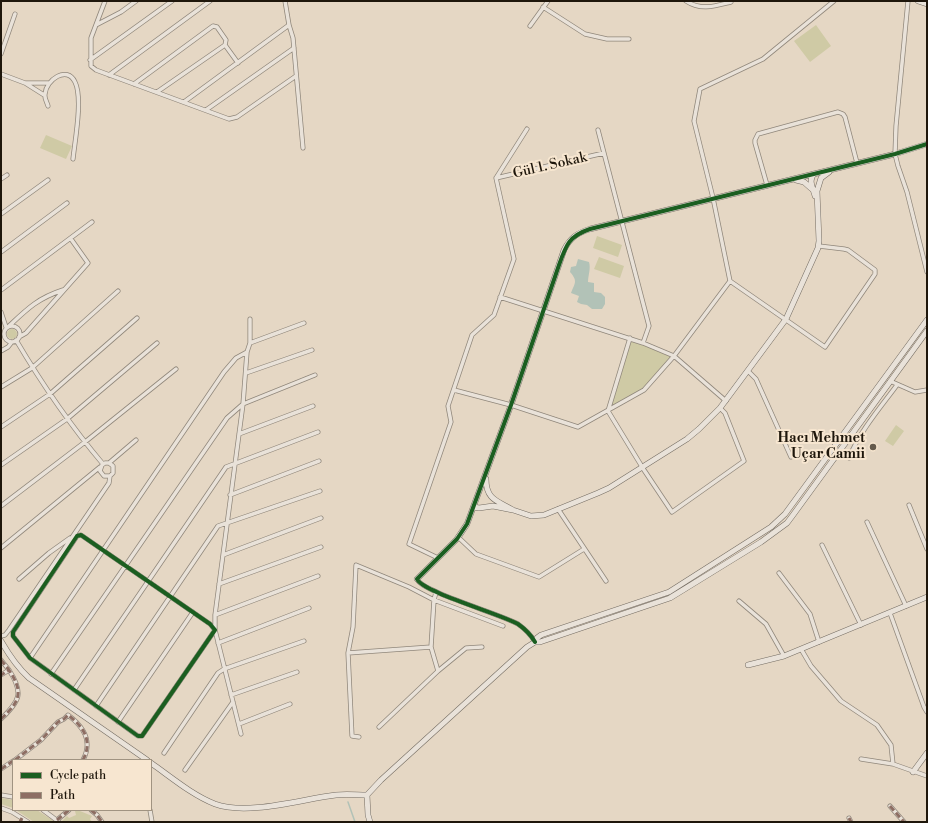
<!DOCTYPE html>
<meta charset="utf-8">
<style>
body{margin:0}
#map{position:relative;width:928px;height:823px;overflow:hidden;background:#e5d7c4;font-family:"Libre Bodoni",serif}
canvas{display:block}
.frame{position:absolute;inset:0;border:2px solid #1e160b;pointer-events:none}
.legend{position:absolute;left:12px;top:759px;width:140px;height:52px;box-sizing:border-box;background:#f7e6d0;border:1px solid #a09381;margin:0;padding:5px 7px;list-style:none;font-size:12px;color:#1e160b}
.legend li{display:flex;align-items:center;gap:8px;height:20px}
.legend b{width:20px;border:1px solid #a09381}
</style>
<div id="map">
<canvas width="928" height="823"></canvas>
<div class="frame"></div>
<ul class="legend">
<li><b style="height:5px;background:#1b5e20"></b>Cycle path</li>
<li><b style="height:5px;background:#8d6e63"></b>Path</li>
</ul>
</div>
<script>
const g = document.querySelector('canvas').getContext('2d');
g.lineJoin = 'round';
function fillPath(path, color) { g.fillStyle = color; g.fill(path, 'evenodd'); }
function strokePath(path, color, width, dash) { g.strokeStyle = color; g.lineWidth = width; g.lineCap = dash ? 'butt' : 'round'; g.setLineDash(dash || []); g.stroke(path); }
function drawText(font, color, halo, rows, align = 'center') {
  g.font = font + ' "Libre Bodoni",serif'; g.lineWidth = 4; g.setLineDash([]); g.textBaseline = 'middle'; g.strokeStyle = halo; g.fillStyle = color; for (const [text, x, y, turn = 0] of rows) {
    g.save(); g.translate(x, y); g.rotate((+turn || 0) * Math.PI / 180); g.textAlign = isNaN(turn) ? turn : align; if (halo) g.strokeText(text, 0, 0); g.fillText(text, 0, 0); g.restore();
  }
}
fillPath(new Path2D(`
 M816,25l15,21 -21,16 -16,-21z
 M46,135l26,11 -6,13 -26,-11z
 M597,236l25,9 -4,12 -25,-9z
 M599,257l25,9 -4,12 -26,-9z
 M7 334a5 5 0 1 1 10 0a5 5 0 1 1-10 0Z
 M630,338l44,18 -30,34 -36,21z
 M896,425l8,6 -11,15 -8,-5z
 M1,798l12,2v8l-12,-4z
 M16,810h21l18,12h-21z
 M75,811h5l12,5 -2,3 2,3 -30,-1 5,-5 2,2 7,-3z`), '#cfcaa5');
fillPath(new Path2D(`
 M578,259l11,3c2,7 -1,13 -1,20l6,1v9l7,1 4,4v7l-3,5h-10l-5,-4 -6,-1 -4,-2 2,-6 -8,-3c4,-10 7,-12 -1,-21l1,-5 5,-1z`), '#b2c2b7');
strokePath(new Path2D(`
 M348,802l7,20`), '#b2c2b7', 1.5);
const street = new Path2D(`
 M105,1l-14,37v28l5,4 133,49 8,-2 59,-41
 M285,1l4,24 4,13 10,110
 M686,1c15,10 29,5 45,1
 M908,1l-12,125 -1,28 3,12 9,26 20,80
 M543,7l42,27 22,5h22
 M96,25l25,-13 15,-11
 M530,26l18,-25
 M225,45l13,18
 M1,54l14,-40
 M90,60l82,-59
 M1,74l24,9 19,12
 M109,75l101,-74
 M26,83h22
 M134,84l79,-58 4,1 9,13 -1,5 -68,47
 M184,102l105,-77
 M48,106c-1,-4 -4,-8 -3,-12 1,-14 22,-29 30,-12 8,16 0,58 -2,77
 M206,110l88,-62
 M598,130l51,196 -6,17
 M496,178l108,-25
 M1,179l6,-4
 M767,185l-12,-42v-3l3,-6 80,-22 5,2 2,3 12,46
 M1,214l47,-34
 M1,252l66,-49
 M730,281l95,66 50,-73v-4l-27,-20 -4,-1 -25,-3
 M1,290l91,-68
 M500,297l143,46 31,13 52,45
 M1,312l5,15
 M4 334a8 8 0 1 1 16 0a8 8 0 1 1-16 0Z
 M9,326c18,-17 29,-28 54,-36
 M19,337l7,-4 62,-70 -17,-24
 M630,338l-22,73 36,59 28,42 72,-51 -19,-48 -5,-5
 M16,340c26,44 54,85 87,124
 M250,343l54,-20
 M1,351l7,-4 4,-5
 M748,371l8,8 35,78
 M246,373l66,-23
 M890,381l25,11 12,-2
 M1,387l31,-19 86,-77
 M454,390l57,15 67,22 66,-37 30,-34 56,-75 -17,-83 -19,-77 6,-32 63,-30 71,-58
 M1,427l49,-33 87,-76
 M239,434l74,-28
 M849,458c11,-27 31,-50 48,-73
 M109,463l4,3v7l-3,3h-6l-4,-5 2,-6 3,-2h4l27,-23
 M1,465l66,-46 90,-76
 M230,495l89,-34
 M909,505l18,44
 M1,506l84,-64 91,-73
 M558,509l48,72
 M867,522l39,84
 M81,535l129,89 5,6 -73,106h-4l-108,-78 -17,-22v-4l64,-96z
 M458,537l18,17 63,23 45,-28
 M822,545l39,80
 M1,548l99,-81
 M223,555l98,-37
 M438,558l-29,-14 42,-122 -3,-16 24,-71 22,-20 20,-56 -18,-81 31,-49
 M779,573l31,41 9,28
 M19,579l30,-26 21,-15
 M417,579c5,13 84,35 101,45 7,5 13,11 17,18
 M219,584l102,-37
 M739,601l27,23 18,32
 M890,613l34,94 3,5
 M215,615l103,-39
 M1,636l4,-1 4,-5 100,-147 1,-7
 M218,643l91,-35
 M801,649l10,17 30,35 36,24 14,20 2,19
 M348,653l83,-6
 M30,658l194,-286 12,-14 11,-6
 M1,660l8,10 -8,5
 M438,671l28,-23 16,-1
 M51,674l176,-256 16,-14 72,-29
 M74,690l152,-223 92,-35
 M231,695l66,-23
 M96,706l122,-180 102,-35
 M1,719c19,-18 23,-26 8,-49
 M118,722l75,-110
 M239,724l51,-20
 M379,727l59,-56 -7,-24 3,-47 2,-8
 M241,734l-26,-104v-15l28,-211 4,-52 3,-9v-24
 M359,737l-7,-1 -4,-83 5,-26 3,-62 53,22 25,13 69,26
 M164,753l54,-80 6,-4 80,-28
 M861,759l32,5 34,12
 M15,760l26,-20 17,-18 6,-3 4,-4c16,12 25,26 15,45
 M1,769l12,-8
 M185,770l48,-68
 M1,795l12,2
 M890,806l14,16
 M1,808l11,4 16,10
 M43,810l16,12
 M91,810l6,5 5,7
 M150,810l2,12
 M849,818l2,4
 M57,820l12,-10`);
const secondary = new Path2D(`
 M918,1l9,3
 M814,174c-6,6 -1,14 1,22
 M796,180l8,2 8,7
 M474,507l5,1 14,-2 20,4c-15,-9 -27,-10 -27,-31
 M513,510l18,6 13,-1 54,-22 11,-5 78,-49 12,-10 21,-21 66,-89 32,-71 1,-7 -2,-50 4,-13 8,-6
 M417,579l40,-40 10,-15 44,-119 53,-155c6,-12 13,-17 26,-21l305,-75 32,-10
 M1,641c8,14 16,26 28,37l118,82
 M535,642l2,-4 4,-3 128,-43 102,-65 14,-13 142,-194
 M748,665l36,-9 143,-59
 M151,763c20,14 41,32 64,41 33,12 87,-5 121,-9 10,-1 21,0 31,0
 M913,772l14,-19
 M367,795l14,-15 146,-133 8,-5h5l130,-44 91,-56 26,-19 6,-8 134,-184
 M367,795l1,20 2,7`);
strokePath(street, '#90877b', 5);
strokePath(secondary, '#746c62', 6);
strokePath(street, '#e9e2d9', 3.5);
strokePath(secondary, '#e9e2d9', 5);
strokePath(new Path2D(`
 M1,660l8,10 -8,5
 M1,719c19,-18 23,-26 8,-49
 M15,760l26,-20 17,-18 6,-3 4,-4c16,12 25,26 15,45
 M1,769l12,-8
 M890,806l14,16
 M91,810l6,5 5,7
 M849,818l2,4
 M57,820l12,-10
 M20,822l2,-4`), '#8d6e63', 3, [6, 3]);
strokePath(new Path2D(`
 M81,535l129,89 5,6 -73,106h-4l-108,-78 -17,-22v-4l64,-96z
 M535,642c-4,-7 -10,-13 -17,-18 -17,-10 -96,-32 -101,-45l40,-40 10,-15 44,-119 48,-140c7,-20 10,-29 31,-36l305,-75 32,-10`), '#1b5e20', 4);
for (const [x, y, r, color] of [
 [873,447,4,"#645a4c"]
]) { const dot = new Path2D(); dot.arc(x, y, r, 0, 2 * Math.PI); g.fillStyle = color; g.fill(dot); strokePath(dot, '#f7e6d0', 1.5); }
drawText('14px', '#1e160b', '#f7e6d0', [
 ["Gül 1. Sokak",550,166,-13]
]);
drawText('bold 14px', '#1e160b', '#f7e6d0', [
 ["Hacı Mehmet",865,439],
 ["Uçar Camii",865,455]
], 'right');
</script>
